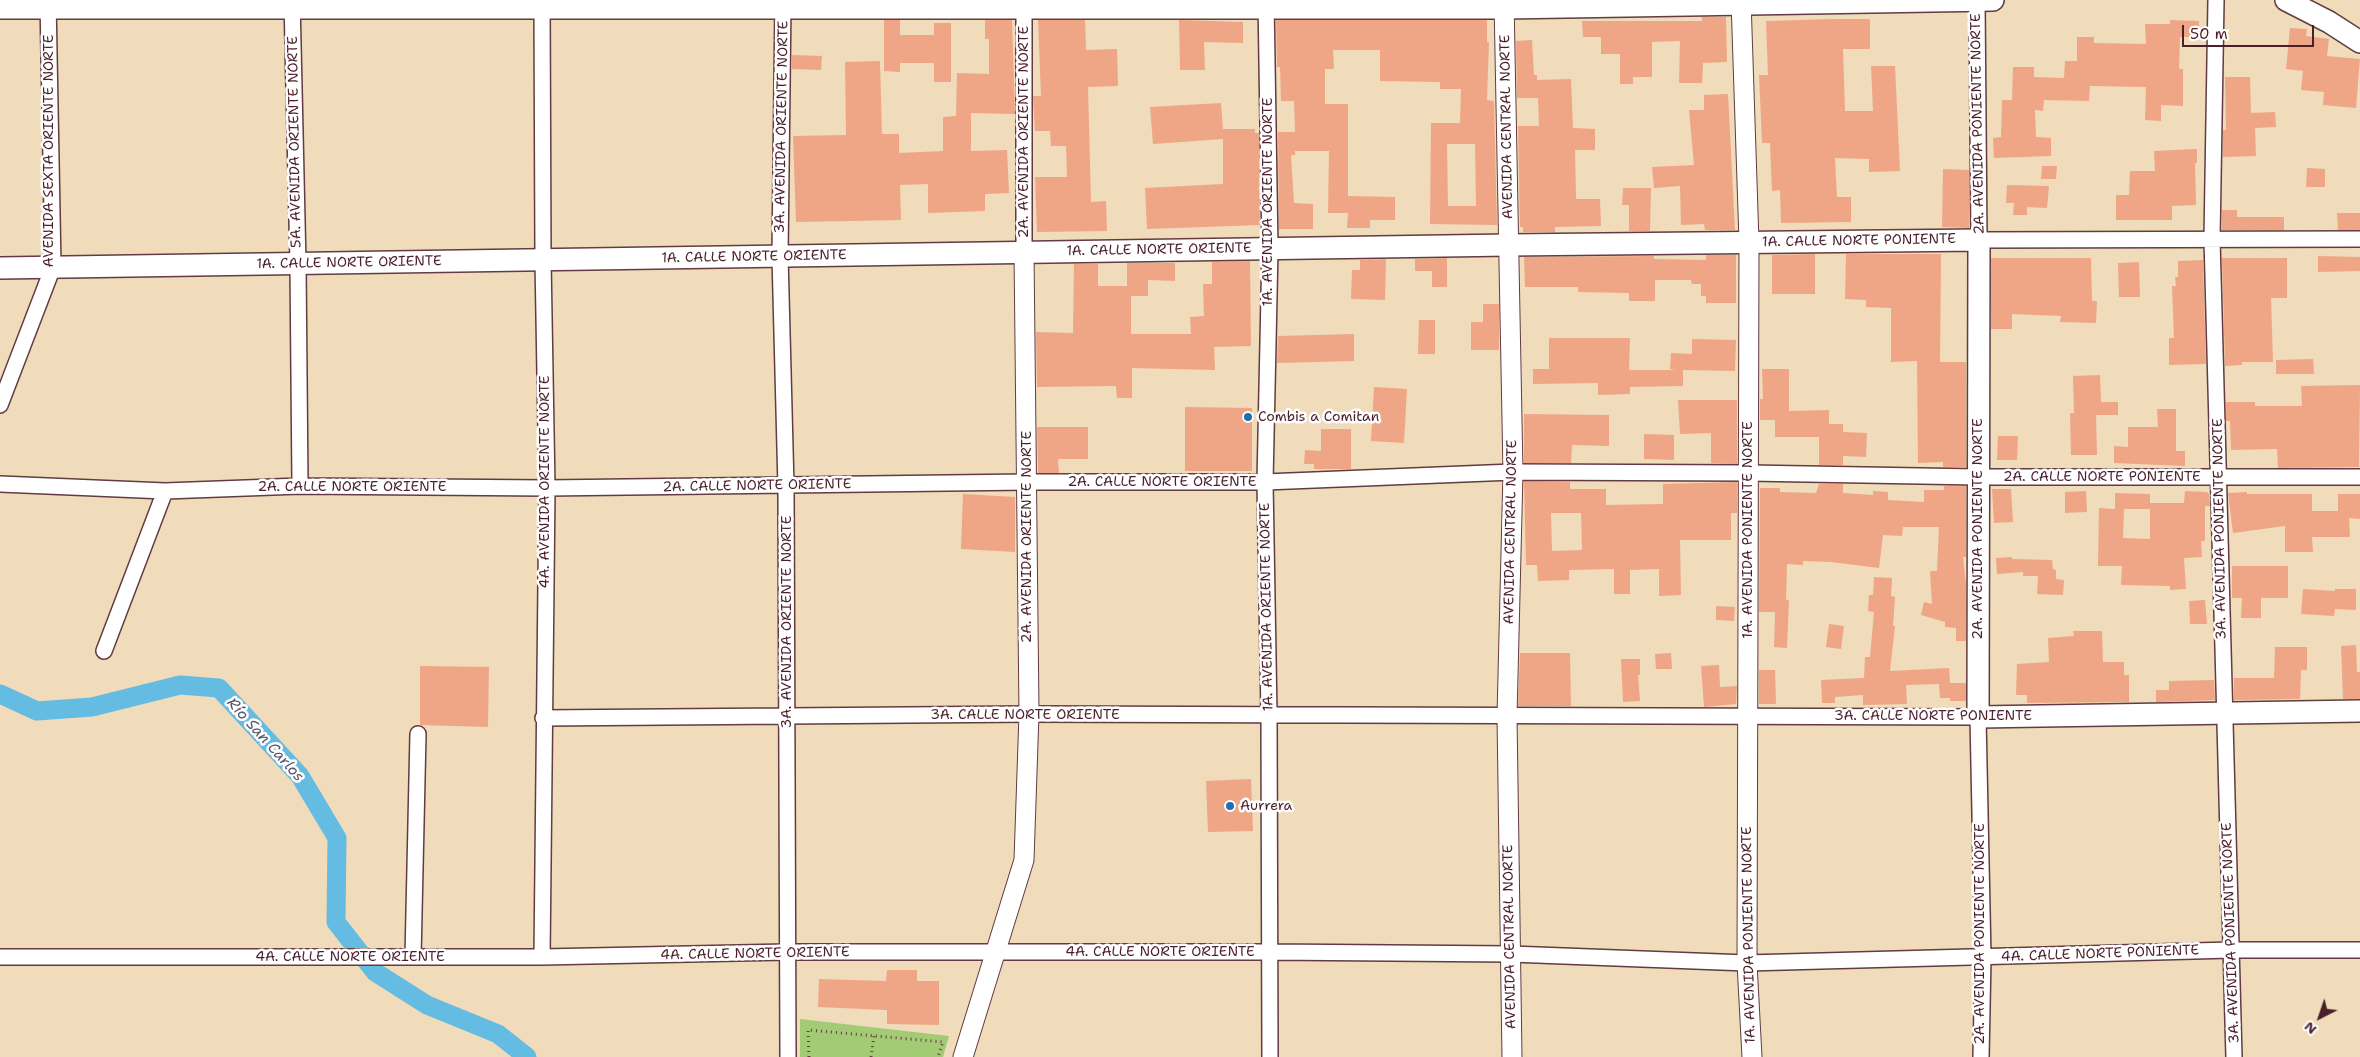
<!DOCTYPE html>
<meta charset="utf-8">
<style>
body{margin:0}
#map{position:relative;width:2360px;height:1057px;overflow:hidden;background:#f0dbba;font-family:"Shantell Sans",sans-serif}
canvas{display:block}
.north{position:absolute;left:2295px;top:992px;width:50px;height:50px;-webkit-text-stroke:4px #fff;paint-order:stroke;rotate:221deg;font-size:14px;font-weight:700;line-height:20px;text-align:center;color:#4a1f2b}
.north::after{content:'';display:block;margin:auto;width:18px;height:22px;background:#4a1f2b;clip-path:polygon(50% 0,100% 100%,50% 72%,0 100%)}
.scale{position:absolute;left:2182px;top:25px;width:132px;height:22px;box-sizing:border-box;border:2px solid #4a1f2b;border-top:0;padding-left:6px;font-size:15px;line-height:18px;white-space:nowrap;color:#4a1f2b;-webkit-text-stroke:4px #fff;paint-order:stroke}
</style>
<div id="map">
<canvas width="2360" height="1057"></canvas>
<div class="north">N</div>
<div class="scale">50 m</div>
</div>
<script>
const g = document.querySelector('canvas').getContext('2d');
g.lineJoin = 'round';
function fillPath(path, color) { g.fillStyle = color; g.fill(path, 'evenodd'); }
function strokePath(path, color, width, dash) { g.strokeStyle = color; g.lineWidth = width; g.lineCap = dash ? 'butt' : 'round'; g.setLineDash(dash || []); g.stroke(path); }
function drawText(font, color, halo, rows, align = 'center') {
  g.font = font + ' "Shantell Sans",sans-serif'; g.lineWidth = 5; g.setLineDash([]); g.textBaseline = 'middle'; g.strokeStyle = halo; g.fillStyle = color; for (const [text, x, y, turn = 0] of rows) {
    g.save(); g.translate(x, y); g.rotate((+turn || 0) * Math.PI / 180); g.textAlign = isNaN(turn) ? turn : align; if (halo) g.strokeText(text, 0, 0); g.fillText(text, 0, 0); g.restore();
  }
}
fillPath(new Path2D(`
 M800,1019l149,17 -6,21h-143z`), '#a3ca75');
strokePath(new Path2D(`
 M0,694l37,17 55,-4 88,-22 39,3 81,88 37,62 -1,84 39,50 52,33 71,29 29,23`), '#65bce2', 19);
fillPath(new Path2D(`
 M1702,17h24l1,45 -24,1 -1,20h-23l1,-42 -28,1v35h-19v7h-13v-30h-19v-17h-18l-1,-16h120z
 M1835,19h35v30h-27l2,62h28l-2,-45h24l5,105 -31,1v-13l-34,-1 2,39h14v25l-70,1 -1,-33 -8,1 -2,-48h-8l-3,-68h9l-2,-54z
 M884,20h16v15h34v-12h17v59h-17v-19h-34v9l-16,-1z
 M985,20h27l3,94 -44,-1v38l36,-1 2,43 -24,1v17l-57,2v-29l-28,1 1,35 -105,2 -3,-86 53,-1 -1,-73 35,-1 2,73h17v19l44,-2v-34l13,-1 1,-43 32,1v-35h-4z
 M1038,20h47l1,30 31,-1 1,37 -30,1 3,115 15,-1 1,30 -70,1 -2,-55h32l-1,-31h-15l-1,-15h-15l-2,-35h8z
 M1179,20l64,2v21l-39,-1 1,28h-25z
 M1276,20h211v22h2l-2,58 7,1 3,124 -67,-1 1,-101h29l1,-34h-21v-7l-60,-1v-31h-47l1,19h-9v35h23v92l47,1v23h-25v8h-23l1,-15h-20l1,-62h-34v4h-4l3,48 19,1v25h-34l-1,-97h17l-1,-31h-13l-1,-34h-3zM1447,144h28l1,62h-28z
 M2170,20l29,1v16h-19l-1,32h4v37l-22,-1v16l-16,-1 1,-33 -56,-1 -1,15 -45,-1 -1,11 -8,-1 1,27 15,1v18l-57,2 -1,-20 8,-1 1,-37h10l1,-33h21v10l30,1 1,-17h12v-24h17v6l52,1 -1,-20h25z
 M2290,28l17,1 -1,7 23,3 -2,17 33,3 -4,49 -33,-3 1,-13 -23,-2 2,-19 -17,-2z
 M1532,40l2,35h3v5l34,-1 2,49 22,1v21h-20l1,49h24l1,27 -46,1v5h-32v-5h-3l-2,-101h21l-1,-28h-21l-1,-57z
 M792,55l30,1 -1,14 -29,-1z
 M2225,77h25l1,36 24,-1 1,15 -21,1 1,28 -33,1v-27h3z
 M1728,94l7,136h-30l-1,-6 -23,1 -1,-39 -26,2 -2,-21 42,-2 -5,-55h15v-15z
 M1221,103l2,26h32v4h4l1,92 -113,4 -2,-41 78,-4v-45l-70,5 -3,-37z
 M2197,149v14h-2l1,42 -24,1v14h-56v-25h13l1,-24h25l-1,-20z
 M2042,166h15l-1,13h-15z
 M2307,168l18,1v18h-19z
 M1943,169l26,1v58l-27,-1z
 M2007,185l42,1 -2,22 -20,-1v8h-14l1,-12h-8z
 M1623,188h28l-1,43h-21v-26h-7z
 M2222,210h15v7h47v13h-62z
 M2337,213h23v17h-22z
 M1815,254v40h-43v-39z
 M1846,254h95l-1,108h26v105h-23v-5l-25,1 -1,-102 -26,1v-54l-25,-1v-7l-21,-1z
 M1706,255h30v48h-30v-7h-5v-12h-9l-1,-4h-36v21h-26v-8l-51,-1v-5h-53l-1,-30 130,-1v3l52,1z
 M2318,256l42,1v14l-42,1z
 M1447,258v29h-15v-16h-17v-12z
 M1991,258h100l1,43h5l-1,22 -36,-1 1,-6 -49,-2v15h-21z
 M2222,258h65v40h-16l2,64h-31v3l-17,1z
 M1386,259l-1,41 -34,-1 1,-29h8v-10z
 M2203,260l3,104 -37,1v-27h5l-2,-52h4l-1,-9h3v-16z
 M1250,261l1,85 -37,1 1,23 -83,-2v30h-15l-1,-12 -79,1 -1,-55 37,1 1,-69h24v22h29v-23h48v18l-27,-1v16h-17v38h60l-1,-17 14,-1 -1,-32h9v-22z
 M2139,262l1,35h-21l-1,-34z
 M1483,304h16v46h-28v-28h12z
 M1419,320h16v34h-17z
 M1354,334v27l-77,2 1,-27z
 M1549,338h81l-1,32h47l-6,-1 1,-16 21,1v-15l44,1 -1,31 -52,-1v16l-53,1v7l-32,1v-12l-65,1v-15h16z
 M2313,359l1,15h-38v-14z
 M1762,369h27v42l40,-1v14h14v8l24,1 -1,24 -23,-1v9h-24v-28h-44v-17h-15v-21h3z
 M2100,375l1,27h17v13h-22l1,40h-26l-1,-42h4l-1,-37z
 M2360,385l-1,82 -81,1 -1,-19 -46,1 -1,-29h-4v-19h29v4h47l-1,-20z
 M1374,387l33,2 -3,54 -33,-2z
 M1678,400h59v64l-26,-1v-30l-31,1z
 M1185,407l67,1v63h-67z
 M2157,409h19v42h9v15l-71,-3v-17l14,1v-20h30z
 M1524,414l85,1v31l-37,-1 -1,18h-47z
 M1037,427h51v32h-30l1,14h-21z
 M1321,429h30v40h-37v-5h-10l1,-14 16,1z
 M1644,434l30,1v25l-30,-1z
 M1998,436h20l-1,24h-20z
 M1524,481l46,1v7h36v16l57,-1v-20l74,-2v31h-6v27h-51l1,55 -22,1v-27l-29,1v24h-16v-25l-45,1v10l-31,1 -1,-16h-11zM1551,513h30l1,37 -30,1z
 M1819,484h24v9l30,2v-4l15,1v8l36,2v-12h20v-4h22v71h-3l3,29v55h-10v-13l-11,-1v-5l-24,-7 3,-13 8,2 -2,-33h7l2,-44h-36l-1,9 -19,-1 -4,33 -48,-6 -28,-1v4l-16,-1 -1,36h3l-2,48 -13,-1 1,-35h-16l1,-124h20v4l36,1z
 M1992,489h19l2,33 -19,1z
 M2086,491l1,21 -22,1v-21z
 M2185,491l22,1 2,2 1,12h-5v35h-4l1,16 -18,1 2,31 -16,1v-4l-49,-1 1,-19h-24l1,-58 16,1v-16l35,1v9h34zM2115,509h35v30l-27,-1 1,-29z
 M2247,492v2h65v17h26v-17h22v25l-11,-1 1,19h-38l1,15h-28v-26l-52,7 -5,-40z
 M963,494l52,3v55l-54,-3z
 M2012,557v2l40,1 1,9 3,1v9l8,1 -1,15 -26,-1 1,-18h-15v-4l-26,2 -1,-16z
 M2232,566h56v32h-27v20h-20l1,-20h-10z
 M1874,577l18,1 -1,18 4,1 -2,29h2l-5,45 59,-3 1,15h16v18h-16v-3h-10l-1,-14 -33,1 1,19 -44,1v-10l-28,2v6h-13l-1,-23 43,-2 1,-21h5l4,-45 -6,-1 1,-16h4z
 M2303,589l32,2v-2h21v21l-21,-1 -1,7 -33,-2z
 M2205,600l2,24h-17l-1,-23z
 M1716,606l19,1 -1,14 -18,-1z
 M1829,624l15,2 -3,23 -15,-2z
 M2073,631h29l1,31h21v13h5v27l-102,1v-8h-11l1,-31 32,-2 -1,-24 26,-2z
 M2356,645l1,27h3v27h-17l-2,-53z
 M2275,647h32v23h-6l-1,29 -66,1v-22h40z
 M1520,653h50l1,53h-53z
 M1671,653l1,16h-16l-1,-15z
 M1621,659h19v16h-2l2,26 -17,1z
 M1719,665l1,22 17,-1 -1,18 -32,3 -3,-41z
 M420,666l69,1 -1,60 -68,-2z
 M1759,670h16l1,34h-17z
 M2214,680l1,20 -59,2v-12h13v-9z
 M1251,779l2,52 -45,1 -2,-51z
 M887,970h30v11h22v44l-52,-1v-14l-69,-3 1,-28 67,2z`), '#eea687');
const minor = new Path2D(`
 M292,0l6,264 2,222
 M783,0l-3,256 6,231 2,570
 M1266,0l4,249 -5,233 4,233 1,342
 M1977,0l2,240 381,-1
 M2216,0l-4,239 22,818
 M1024,252v-252
 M0,405l53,-138 -5,-267
 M0,484l165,7 135,-5 247,2 481,-6h237l248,-10 236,1 229,4h382
 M104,651l61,-160
 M543,718l486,-4 949,3 5,241 -2,99
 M0,957h542l245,-5h483l241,2 236,9 484,-13h129
 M413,957l5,-223
 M542,957l5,-469 -4,-228 -1,-260`);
const tertiary = new Path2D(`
 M1504,0l9,472 -6,244 5,341
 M1741,0l8,242 -2,721 5,94
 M963,1057l61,-197 5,-146 -5,-462`);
const secondary = new Path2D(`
 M2286,0l43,22 31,20
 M0,8h1505l488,-8
 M0,268l1509,-23 470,-5 -1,477 382,-6`);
strokePath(minor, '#633b40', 18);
strokePath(tertiary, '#633b40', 21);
strokePath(secondary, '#633b40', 24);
strokePath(new Path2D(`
 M809,1057l-1,-27 135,12 -5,15
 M871,1057l3,-21`), '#633b40', 3, [1, 4]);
strokePath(minor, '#fff', 15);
strokePath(tertiary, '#fff', 19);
strokePath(secondary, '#fff', 21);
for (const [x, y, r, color] of [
 [1248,417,5,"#1f6fb2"],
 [1230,806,5,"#1f6fb2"]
]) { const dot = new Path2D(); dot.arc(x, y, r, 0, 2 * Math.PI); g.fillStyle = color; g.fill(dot); strokePath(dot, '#fff', 2); }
drawText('14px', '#4a1f2b', '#fff', [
 ["2A. AVENIDA PONIENTE NORTE",1978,124,-91],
 ["3A. AVENIDA ORIENTE NORTE",782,127,-89],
 ["AVENIDA CENTRAL NORTE",1507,127,-91],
 ["2A. AVENIDA ORIENTE NORTE",1024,132,-90],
 ["5A. AVENIDA ORIENTE NORTE",295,142,-91],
 ["AVENIDA SEXTA ORIENTE NORTE",49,151,-90],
 ["1A. AVENIDA ORIENTE NORTE",1268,202,-90],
 ["1A. CALLE NORTE PONIENTE",1859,241,-1],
 ["1A. CALLE NORTE ORIENTE",1159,250,-1],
 ["1A. CALLE NORTE ORIENTE",754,257,-1],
 ["1A. CALLE NORTE ORIENTE",349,263,-1],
 ["2A. CALLE NORTE PONIENTE",2102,477],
 ["4A. AVENIDA ORIENTE NORTE",545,482,-90],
 ["2A. CALLE NORTE ORIENTE",1162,482],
 ["2A. CALLE NORTE ORIENTE",757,486,-1],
 ["2A. CALLE NORTE ORIENTE",352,487],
 ["2A. AVENIDA PONIENTE NORTE",1978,529,-90],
 ["3A. AVENIDA PONIENTE NORTE",2220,529,-91],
 ["1A. AVENIDA PONIENTE NORTE",1748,530,-90],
 ["AVENIDA CENTRAL NORTE",1511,532,-89],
 ["2A. AVENIDA ORIENTE NORTE",1027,537,-90],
 ["1A. AVENIDA ORIENTE NORTE",1267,607,-91],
 ["3A. AVENIDA ORIENTE NORTE",787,622,-90],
 ["3A. CALLE NORTE ORIENTE",1025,715],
 ["3A. CALLE NORTE PONIENTE",1933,716],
 ["3A. AVENIDA PONIENTE NORTE",2231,933,-92],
 ["2A. AVENIDA PONIENTE NORTE",1980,934,-90],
 ["1A. AVENIDA PONIENTE NORTE",1749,935,-91],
 ["AVENIDA CENTRAL NORTE",1510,937,-91],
 ["4A. CALLE NORTE ORIENTE",1160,952],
 ["4A. CALLE NORTE ORIENTE",755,954,-1],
 ["4A. CALLE NORTE PONIENTE",2100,954,-2],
 ["4A. CALLE NORTE ORIENTE",350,957]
]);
drawText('14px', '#4a1f2b', '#fff', [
 ["Combis a Comitan",1258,417],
 ["Aurrera",1240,806]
], 'left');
drawText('italic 15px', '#53566b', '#fff', [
 ["Río San Carlos",265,740,48]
]);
</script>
